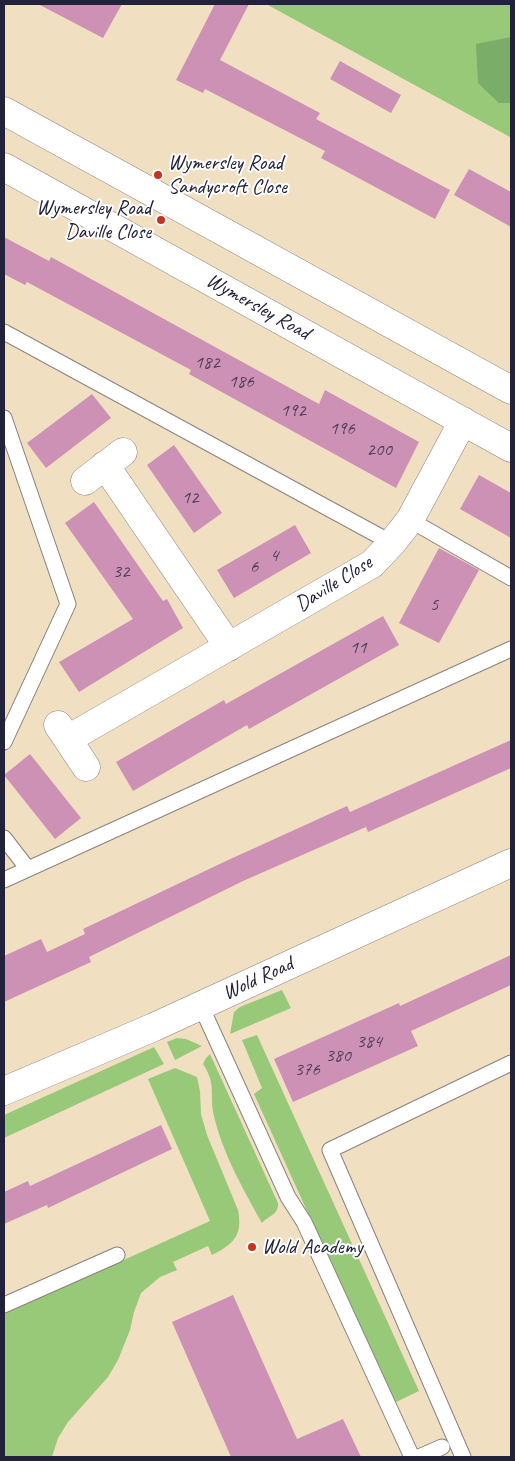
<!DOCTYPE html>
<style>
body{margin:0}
#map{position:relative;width:515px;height:1461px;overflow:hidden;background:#f0e0c1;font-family:Caveat,sans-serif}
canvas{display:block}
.frame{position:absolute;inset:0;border:5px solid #22223b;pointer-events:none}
</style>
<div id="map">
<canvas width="515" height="1461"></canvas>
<div class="frame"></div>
</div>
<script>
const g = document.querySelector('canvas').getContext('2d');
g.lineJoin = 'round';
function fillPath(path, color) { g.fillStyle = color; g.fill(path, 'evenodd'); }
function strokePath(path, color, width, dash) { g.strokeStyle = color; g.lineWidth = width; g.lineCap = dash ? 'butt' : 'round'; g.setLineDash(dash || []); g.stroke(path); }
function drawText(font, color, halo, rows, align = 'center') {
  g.font = font + ' Caveat,sans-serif'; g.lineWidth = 4; g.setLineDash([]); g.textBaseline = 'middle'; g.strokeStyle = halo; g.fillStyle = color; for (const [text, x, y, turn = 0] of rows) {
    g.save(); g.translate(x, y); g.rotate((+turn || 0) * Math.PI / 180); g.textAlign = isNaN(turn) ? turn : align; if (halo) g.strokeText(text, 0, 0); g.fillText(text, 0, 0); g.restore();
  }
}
fillPath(new Path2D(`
 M266,4h245v134l-1,-1z
 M282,990l9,18 -61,26 4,-22 6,-5z
 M257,1035l162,356 -25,12 -140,-309 8,-6 -20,-48z
 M177,1038l9,1 16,7 -27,14 -8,-18z
 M154,1047l10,17 -160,74v-23z
 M210,1054l68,149c1,12 -9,12 -16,20 -18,-32 -40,-71 -48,-107 -5,-21 3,-31 -11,-52l3,-6z
 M175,1068l22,9 3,14 1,23 6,21 31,75c5,25 -4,34 -26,45l-4,-9 -35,16 4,8 -17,7 -19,16 -7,19 -4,18 -12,30 -10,17 -40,45 -10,16 -6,19h-48v-143l206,-93 -62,-142z`), '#98c978');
fillPath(new Path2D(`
 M511,37v66h-12l-21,-20 -2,-39z`), '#7aad68');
fillPath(new Path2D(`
 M38,4h84l-19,34z
 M215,4h34l-29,56 100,53 -4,6 134,71 -15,29 -114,-61 4,-7 -120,-62 -2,4 -27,-13z
 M340,61l61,34 -10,18 -61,-34z
 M469,169l42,23v35l-57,-32z
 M4,237l45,24 2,-4 268,147 6,-14 94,52 -23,46 -207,-114 2,-4 -164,-88 -2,3 -21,-11z
 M92,394l19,24 -65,50 -19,-25z
 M174,445l48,68 -28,20 -47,-68z
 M479,475l32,18v45l-51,-29z
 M94,502l69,99 4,-2 16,29 -104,64 -20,-30 74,-43 -68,-96z
 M295,525l16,28 -77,45 -17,-28z
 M439,548l40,22 -40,73 -40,-20z
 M383,616l16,29 -150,84 -2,-4 -114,66 -17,-29 108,-62 2,4z
 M511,740v28l-143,64 -2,-5 -123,54 -154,76 2,5 -87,40v-46l37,-17 6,13 38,-18 -2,-5 143,-68 121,-55 3,6z
 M30,754l51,64 -26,21 -51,-64z
 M511,955v30l-100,46 7,15 -125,56 -19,-43 125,-56 1,3z
 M161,1125l11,24 -124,59 -1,-3 -43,19v-32l24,-11 2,5z
 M233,1295l64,144 46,-20 18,38h-130l-59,-135z`), '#cd91b6');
const service = new Path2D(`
 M4,332l388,211
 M4,418l64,186 -64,138
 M410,520l101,58
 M4,838l24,31
 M4,880l507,-231
 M201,1006l87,191 16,25 108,235
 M4,1305l113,-50
 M419,1457l23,-10
 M463,1457l-133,-307 181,-87`);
const minor = new Path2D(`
 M4,111l507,279
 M4,167l507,281
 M105,465l124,182
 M85,481l38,-29
 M58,725l28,42
 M68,739l304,-175 20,-21 18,-23 53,-99
 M4,1091l150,-64 357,-164`);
strokePath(service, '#89817e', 17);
strokePath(minor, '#89817e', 29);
strokePath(service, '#fff', 15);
strokePath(minor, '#fff', 28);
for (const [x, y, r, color] of [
 [158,175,5,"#c8321e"],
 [161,220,5,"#c8321e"],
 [252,1247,5,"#c8321e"]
]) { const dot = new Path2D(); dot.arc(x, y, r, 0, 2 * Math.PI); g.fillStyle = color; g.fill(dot); strokePath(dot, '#fff', 2); }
drawText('19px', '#4d3e5a', null, [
 ["182",207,363],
 ["186",241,382],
 ["192",293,411],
 ["196",342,429],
 ["200",379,450],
 ["12",190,498],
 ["4",274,556],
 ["6",254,567],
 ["32",121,572],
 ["5",434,605],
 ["11",358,648],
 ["384",369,1042],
 ["380",338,1056],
 ["376",307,1070]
]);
drawText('21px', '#22223b', '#fff', [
 ["Wymersley Road",168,163],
 ["Sandycroft Close",168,187],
 ["Wymersley Road",151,208,"right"],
 ["Daville Close",151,232,"right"],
 ["Wold Academy",262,1247]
], 'left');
drawText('21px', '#22223b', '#fff', [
 ["Wymersley Road",258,307,29],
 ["Daville Close",334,584,-32],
 ["Wold Road",258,979,-25]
]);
</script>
